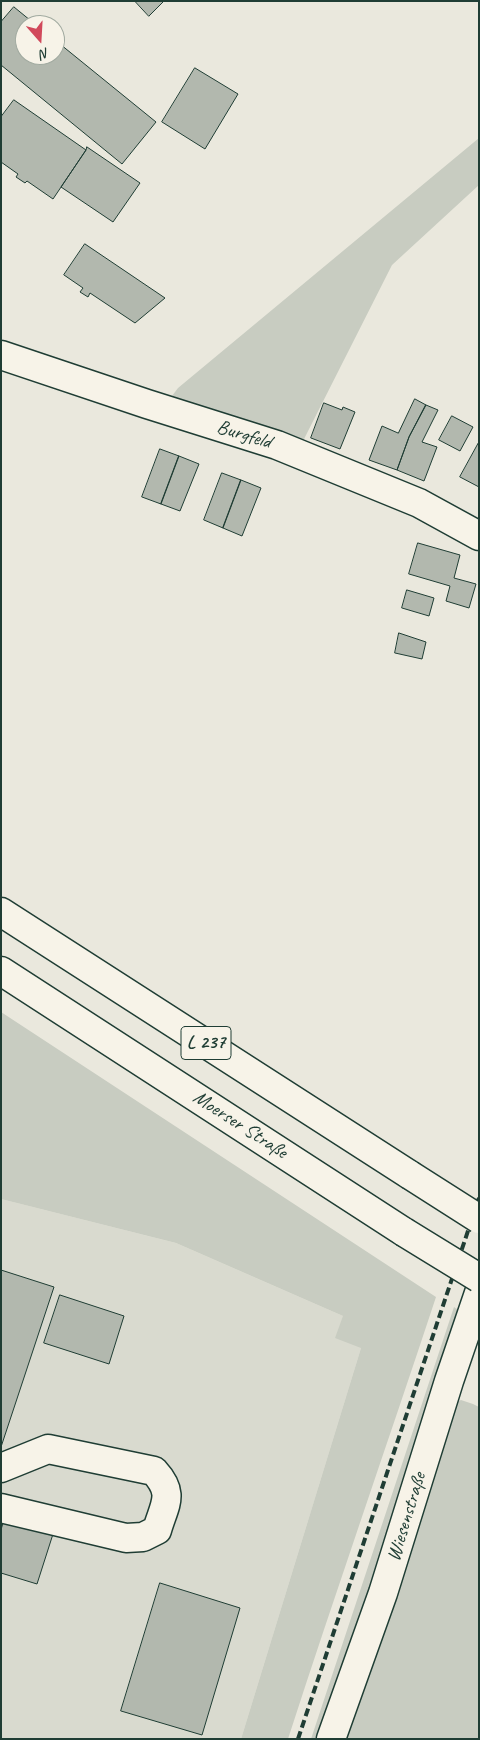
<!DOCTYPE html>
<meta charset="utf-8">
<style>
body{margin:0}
#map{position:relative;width:480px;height:1740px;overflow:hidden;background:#eae8dd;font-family:Caveat,sans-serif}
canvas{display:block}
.frame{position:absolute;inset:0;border:2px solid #1f3d34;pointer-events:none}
.north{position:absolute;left:15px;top:15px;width:50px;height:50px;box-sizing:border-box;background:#f7f3e8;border:1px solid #a1aaa0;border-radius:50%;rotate:161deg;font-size:14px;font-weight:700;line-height:20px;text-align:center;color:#1f3d34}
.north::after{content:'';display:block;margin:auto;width:18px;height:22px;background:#d1495b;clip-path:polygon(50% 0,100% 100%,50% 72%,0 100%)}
</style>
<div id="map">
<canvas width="480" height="1740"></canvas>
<div class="frame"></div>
<div class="north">N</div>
</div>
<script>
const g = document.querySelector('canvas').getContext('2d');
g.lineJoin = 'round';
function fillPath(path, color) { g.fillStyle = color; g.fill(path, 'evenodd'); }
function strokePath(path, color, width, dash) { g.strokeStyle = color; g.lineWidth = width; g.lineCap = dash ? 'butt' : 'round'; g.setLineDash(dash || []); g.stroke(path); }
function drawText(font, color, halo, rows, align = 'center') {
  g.font = font + ' Caveat,sans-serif'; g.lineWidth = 4; g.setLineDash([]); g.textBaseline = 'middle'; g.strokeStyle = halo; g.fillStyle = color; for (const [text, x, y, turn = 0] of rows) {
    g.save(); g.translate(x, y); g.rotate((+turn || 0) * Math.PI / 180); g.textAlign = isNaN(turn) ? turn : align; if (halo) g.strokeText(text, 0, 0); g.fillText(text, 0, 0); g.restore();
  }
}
fillPath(new Path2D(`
 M1,1199l175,44 167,73 18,32 -120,391h-240z`), '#d9dacf');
fillPath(new Path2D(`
 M479,138v47l-87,80 -91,180 -123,-44 -6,-5 6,-8z
 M1,1012l435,285c-49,148 -100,294 -148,442h-47l120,-391 -26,-10 8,-22 -167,-73 -175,-44z
 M454,1307l7,5 -139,427h-11z
 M461,1400l12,4 6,3v332h-137l110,-335z`), '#c8ccc1');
const building = new Path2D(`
 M135,1h29l-15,15z
 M14,7l22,18h-11v30h30v-15l101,82 -34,42 -121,-99v-43z
 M195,68l43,26 -33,55 -43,-27z
 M14,100l72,50 -33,49 -26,-18 -2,2 -9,-6 2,-3 -17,-12v-45z
 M87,147l53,36 -27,39 -52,-35 25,-37z
 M85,244l80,54 -30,25 -45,-30 -2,4 -8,-5 3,-4 -19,-13z
 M415,399l11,6 -17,32 -12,33 -28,-10 13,-34 16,7z
 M324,403l18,7 1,-3 12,5 -15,37 -29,-11z
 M426,405l12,5 -16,32 15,5 -13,34 -27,-11 12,-33z
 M452,416l21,11 -13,24 -21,-11z
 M479,442v45l-19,-10z
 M160,449l19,7 -18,48 -19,-7z
 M179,456l20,8 -19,47 -19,-7z
 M222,473l19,7 -18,48 -19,-8z
 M241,480l20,8 -19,48 -19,-8z
 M418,543l42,12 -6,23 22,6 -7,24 -23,-7 4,-15 -41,-12z
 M407,590l27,8 -5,18 -27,-8z
 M399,633l27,9 -4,17 -27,-6z
 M1,1270l53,17 -53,160z
 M60,1295l64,21 -15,48 -65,-21z
 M5,1518l48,16 -16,50 -36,-11v-43z
 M160,1583l80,25 -38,127 -81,-24z`);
fillPath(building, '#b2b8ae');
strokePath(building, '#1f3d34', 1);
const minor = new Path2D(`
 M1,355l146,49 130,41 142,58 60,33
 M1,1468l47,-19 106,22c21,23 11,32 3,59l-14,7 -17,1 -125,-30
 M331,1739l52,-146 66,-212 30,-88`);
const highway = new Path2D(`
 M1,912l409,263
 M1,971l403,261`);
strokePath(minor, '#1f3d34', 31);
strokePath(highway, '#1f3d34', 31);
strokePath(minor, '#f7f3e8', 28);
strokePath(highway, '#f7f3e8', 28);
strokePath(new Path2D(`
 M298,1739l181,-541`), '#1f3d34', 4, [8, 4]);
const highwayBridge = new Path2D(`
 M410,1175l69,44
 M404,1232l75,46`);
strokePath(highwayBridge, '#1f3d34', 31, []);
strokePath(highwayBridge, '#f7f3e8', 28);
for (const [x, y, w] of [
 [206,1043,50]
]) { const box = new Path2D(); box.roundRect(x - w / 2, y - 16.5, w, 33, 4); g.fillStyle = '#f7f3e8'; g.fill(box); strokePath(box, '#1f3d34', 1); }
drawText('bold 19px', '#1f3d34', null, [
 ["L 237",206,1043]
]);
drawText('20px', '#1f3d34', '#f7f3e8', [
 ["Burgfeld",244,435,17],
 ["Moerser Straße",240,1125,33],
 ["Wiesenstraße",407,1517,-73]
]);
</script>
